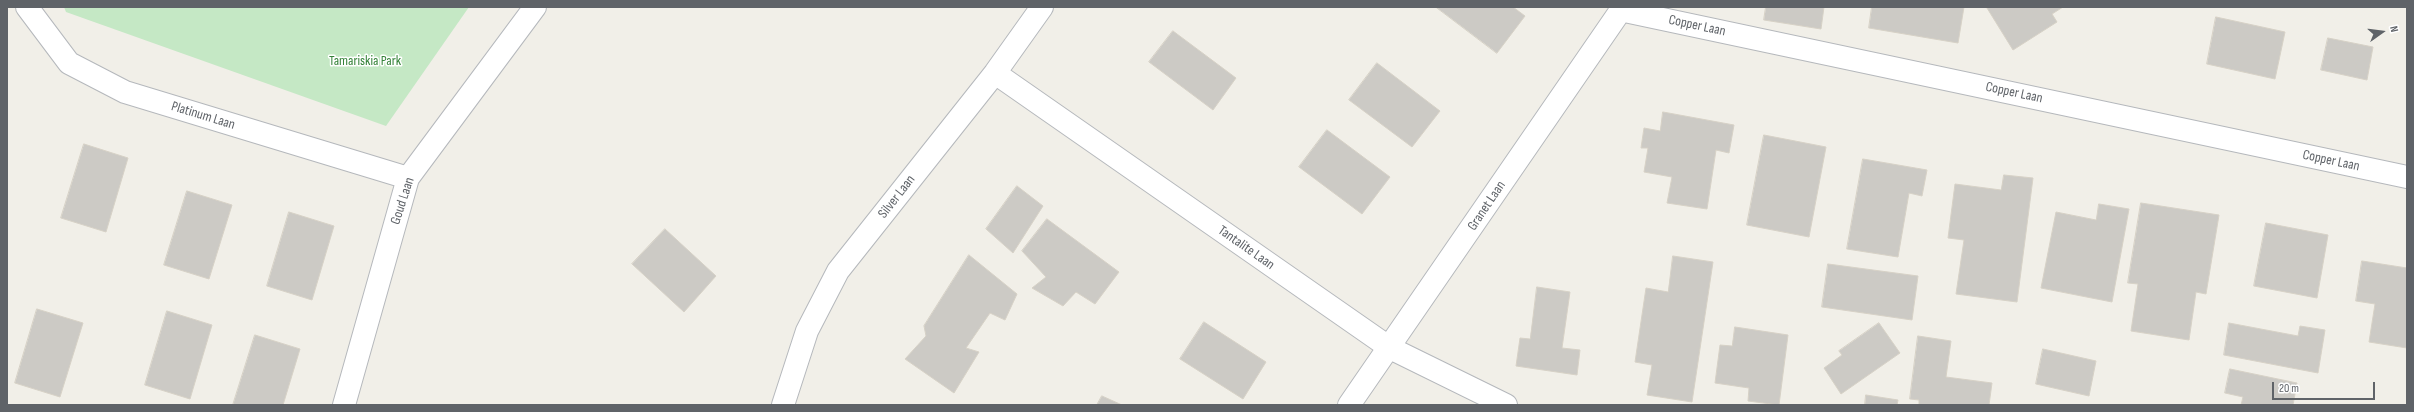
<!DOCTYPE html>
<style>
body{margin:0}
#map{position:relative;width:2414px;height:412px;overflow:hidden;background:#f1efe8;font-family:"Sofia Sans Condensed",sans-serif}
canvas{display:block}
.frame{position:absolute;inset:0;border:8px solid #5f6368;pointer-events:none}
.north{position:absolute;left:2362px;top:12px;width:40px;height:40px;-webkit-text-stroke:3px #fff;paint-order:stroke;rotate:76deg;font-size:11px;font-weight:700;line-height:16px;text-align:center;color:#5f6368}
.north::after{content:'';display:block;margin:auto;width:14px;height:18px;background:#5f6368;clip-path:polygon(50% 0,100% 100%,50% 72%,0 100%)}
.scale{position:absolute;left:2272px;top:382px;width:103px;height:18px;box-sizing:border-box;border:2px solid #5f6368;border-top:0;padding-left:5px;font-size:12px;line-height:14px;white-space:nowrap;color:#5f6368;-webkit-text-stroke:3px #fff;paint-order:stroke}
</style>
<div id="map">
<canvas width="2414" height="412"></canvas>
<div class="frame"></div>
<div class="north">N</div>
<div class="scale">20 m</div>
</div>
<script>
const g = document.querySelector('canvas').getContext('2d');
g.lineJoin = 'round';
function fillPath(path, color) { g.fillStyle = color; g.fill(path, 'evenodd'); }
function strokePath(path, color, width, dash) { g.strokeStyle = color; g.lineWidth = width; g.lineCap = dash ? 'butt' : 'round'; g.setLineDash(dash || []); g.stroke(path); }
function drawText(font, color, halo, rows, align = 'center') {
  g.font = font + ' "Sofia Sans Condensed",sans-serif'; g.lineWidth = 3; g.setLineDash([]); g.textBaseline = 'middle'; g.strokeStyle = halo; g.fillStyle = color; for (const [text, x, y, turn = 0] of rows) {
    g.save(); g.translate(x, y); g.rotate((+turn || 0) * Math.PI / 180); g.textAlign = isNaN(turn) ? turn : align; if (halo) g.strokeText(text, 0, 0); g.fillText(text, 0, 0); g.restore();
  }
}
fillPath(new Path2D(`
 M64,7h405l-83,119 -320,-114z`), '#c5e8c5');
const building = new Path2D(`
 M1436,7h77l12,9 -28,37z
 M1766,7h58l-3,22 -57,-9z
 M1872,7h92l-6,36 -89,-15z
 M1989,7h74l-11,7 5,8 -44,28 -26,-42z
 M2216,17l69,15 -10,47 -68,-15z
 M1173,31l63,47 -23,32 -64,-48z
 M2328,38l45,9 -6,33 -46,-10z
 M1377,63l63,48 -28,36 -63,-47z
 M1663,112l71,13 -5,28 -13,-3 -9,59 -40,-6 5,-26 -28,-5 4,-24h-7l3,-20 16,3z
 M1327,130l63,47 -28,37 -63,-47z
 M1764,135l62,12 -17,90 -62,-12z
 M84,144l44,14 -22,74 -45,-14z
 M1863,159l64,11 -5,26 -13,-3 -11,64 -51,-8z
 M2004,175l29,3 -16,124 -61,-8 8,-54 -16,-2 7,-54 46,6z
 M1017,186l26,20 -30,47 -27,-24z
 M187,191l45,14 -23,74 -45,-14z
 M2141,203l78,12 -13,79 -10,-2 -7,48 -58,-9 7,-47 -10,-1z
 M2099,204l30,5 -17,93 -71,-14 15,-76 40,8z
 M289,212l45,14 -22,74 -45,-14z
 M1047,219l72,53 -24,32 -19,-12 -13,14 -31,-18 14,-11 -24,-26z
 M2266,223l62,12 -11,63 -63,-12z
 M665,229l51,47 -32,36 -52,-48z
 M969,255l48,39 -12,26 -15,-7 -24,35 13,4 -25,41 -49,-34 21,-23 -2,-10z
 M1673,256l40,6 -21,140 -45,-7 5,-30 -17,-3 11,-74 22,4z
 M2362,261l45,7v80l-38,-6 6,-38 -19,-3z
 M1828,264l90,12 -6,44 -90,-13z
 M1537,287l33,5 -8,56 18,2 -3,25 -61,-9 4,-28 10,1z
 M37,309l46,14 -23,74 -45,-14z
 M167,311l45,14 -22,74 -45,-14z
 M1204,322l62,40 -23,37 -63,-40z
 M1879,323l21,30 -59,41 -17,-26 18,-13 -3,-4z
 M2229,323l69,13 2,-10 25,4 -7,43 -94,-18z
 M1735,327l53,8 -9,70 -31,-4 1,-13 -34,-5 5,-38 12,1z
 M255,335l45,14 -17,56h-50z
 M1918,336l33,5 -5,36 46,6 -3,22h-70v-5l-9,-1z
 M2043,349l53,12 -7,35 -53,-12z
 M2230,369l67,14 -4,22h-52l2,-8 -18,-4z
 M1866,395l32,5 -1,5h-32z
 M1102,396l20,9h-25z`);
fillPath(building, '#cccac5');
strokePath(building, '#d6d1c6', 1);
const minor = new Path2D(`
 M27,7l42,56 56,29 283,86
 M1620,10l787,167
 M995,73l395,275 116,57
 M344,405l64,-227 127,-171
 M783,405l24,-74 31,-60 157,-198 47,-66
 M1349,405l274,-398`);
strokePath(minor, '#b5b8bc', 24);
strokePath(minor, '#fff', 22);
drawText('14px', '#5f6368', '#fff', [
 ["Copper Laan",1697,26,12],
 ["Copper Laan",2014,93,12],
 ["Platinum Laan",203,116,17],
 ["Copper Laan",2331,161,12],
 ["Silver Laan",897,197,-52],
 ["Goud Laan",403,201,-72],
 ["Granet Laan",1487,206,-56],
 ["Tantalite Laan",1246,248,35]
]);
drawText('14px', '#348238', '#fff', [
 ["Tamariskia Park",365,61]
]);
</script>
